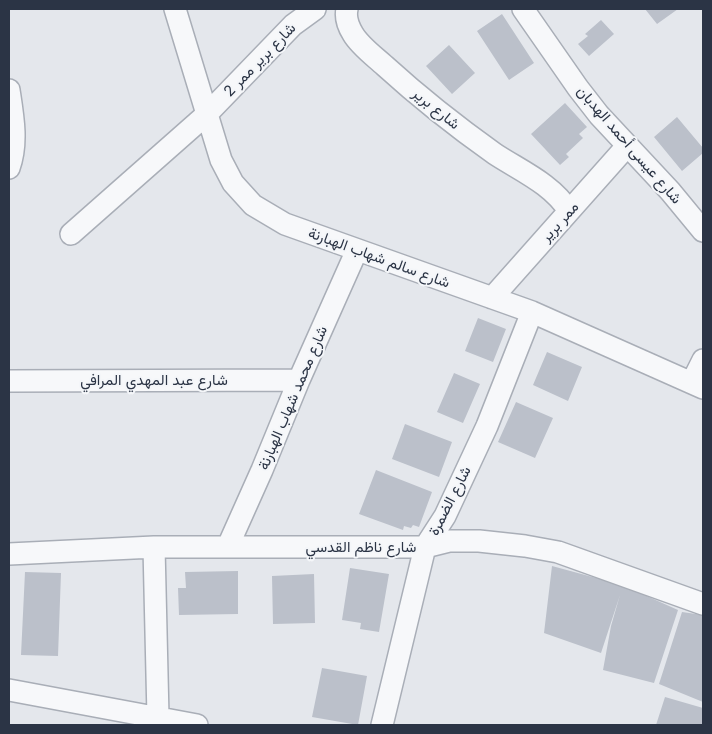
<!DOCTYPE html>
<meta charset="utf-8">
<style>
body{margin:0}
#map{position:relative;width:712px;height:734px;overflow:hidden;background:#e4e7ec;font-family:Inter,sans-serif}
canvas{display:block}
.frame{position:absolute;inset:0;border:10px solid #2b3445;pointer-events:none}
</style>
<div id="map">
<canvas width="712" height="734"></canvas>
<div class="frame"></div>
</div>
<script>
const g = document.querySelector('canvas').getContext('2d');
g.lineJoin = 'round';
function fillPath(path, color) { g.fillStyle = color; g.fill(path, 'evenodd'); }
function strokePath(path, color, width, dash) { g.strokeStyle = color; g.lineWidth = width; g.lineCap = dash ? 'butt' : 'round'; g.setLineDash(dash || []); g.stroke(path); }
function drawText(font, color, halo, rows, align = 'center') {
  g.font = font + ' Inter,Vazirmatn,sans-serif'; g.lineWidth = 4; g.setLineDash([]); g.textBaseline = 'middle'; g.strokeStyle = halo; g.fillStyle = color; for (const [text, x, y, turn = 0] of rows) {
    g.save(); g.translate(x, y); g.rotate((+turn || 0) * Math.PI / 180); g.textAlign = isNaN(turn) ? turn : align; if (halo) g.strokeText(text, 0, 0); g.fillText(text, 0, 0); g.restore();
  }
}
fillPath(new Path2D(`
 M645,9h33l-21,15z
 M502,14l32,49 -25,17 -32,-49z
 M601,20l13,14 -25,22 -11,-12 10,-8 -3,-2z
 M449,45l26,28 -23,21 -26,-28z
 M565,103l22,24 -8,7 4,4 -17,16 3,3 -9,8 -29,-31z
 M677,117l26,31v5l-21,18 -28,-34z
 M478,318l28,11 -13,33 -28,-11z
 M547,352l35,15 -14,34 -35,-16z
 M454,373l26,11 -17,39 -26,-11z
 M516,402l37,16 -18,40 -37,-16z
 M405,424l47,18 -13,35 -47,-18z
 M376,470l56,22 -13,35 -6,-2 -2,3 -7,-2 -1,4 -44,-16z
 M552,566l70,19 56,25 -24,73 -51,-13 8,-44 9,-31 -19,58 -57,-20z
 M350,568l39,6 -10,58 -19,-3 1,-6 -19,-3z
 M238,571v43l-59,1 -1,-27h8l-1,-16z
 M25,572l36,1 -3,83 -37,-1z
 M314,574l1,49 -42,1 -1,-48z
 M682,612l21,3v87l-44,-18z
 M322,668l45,8 -9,49 -46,-8z
 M665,697l38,11v17h-47z`), '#bbc0ca');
const minor = new Path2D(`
 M175,9l46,151 12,23 20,22 32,19 247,88 171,76
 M347,9c-2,9 1,17 6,25 7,12 21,22 32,32 34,31 72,61 110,88 26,17 57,30 74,57
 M523,9l55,79 21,27 71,76 33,40
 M9,90c4,26 9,53 0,78
 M71,234l136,-120 86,-89 22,-16
 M492,298l135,-152
 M9,381l290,-1
 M692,382l11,-22
 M228,546l34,-76 37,-90 58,-130
 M154,547l4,170
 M9,554l145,-7h271l24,-6h30l46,5 33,6 145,52
 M9,690l188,35
 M382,725l43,-178 20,-31 42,-90 45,-114`);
strokePath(minor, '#a9aeb7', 24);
strokePath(minor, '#f7f8fa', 21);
drawText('15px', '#2b3445', '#f4f6f9', [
 ["شارع برير ممر 2",260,60,-46],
 ["شارع برير",436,109,39],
 ["شارع عيسى أحمد الهدبان",629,145,49],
 ["ممر برير",560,222,-48],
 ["شارع سالم شهاب الهبارنة",379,258,20],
 ["شارع عبد المهدي المرافي",154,380],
 ["شارع محمد شهاب الهبارنة",293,398,-67],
 ["شارع الضمرة",450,501,-63],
 ["شارع ناظم القدسي",361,547]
]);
</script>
